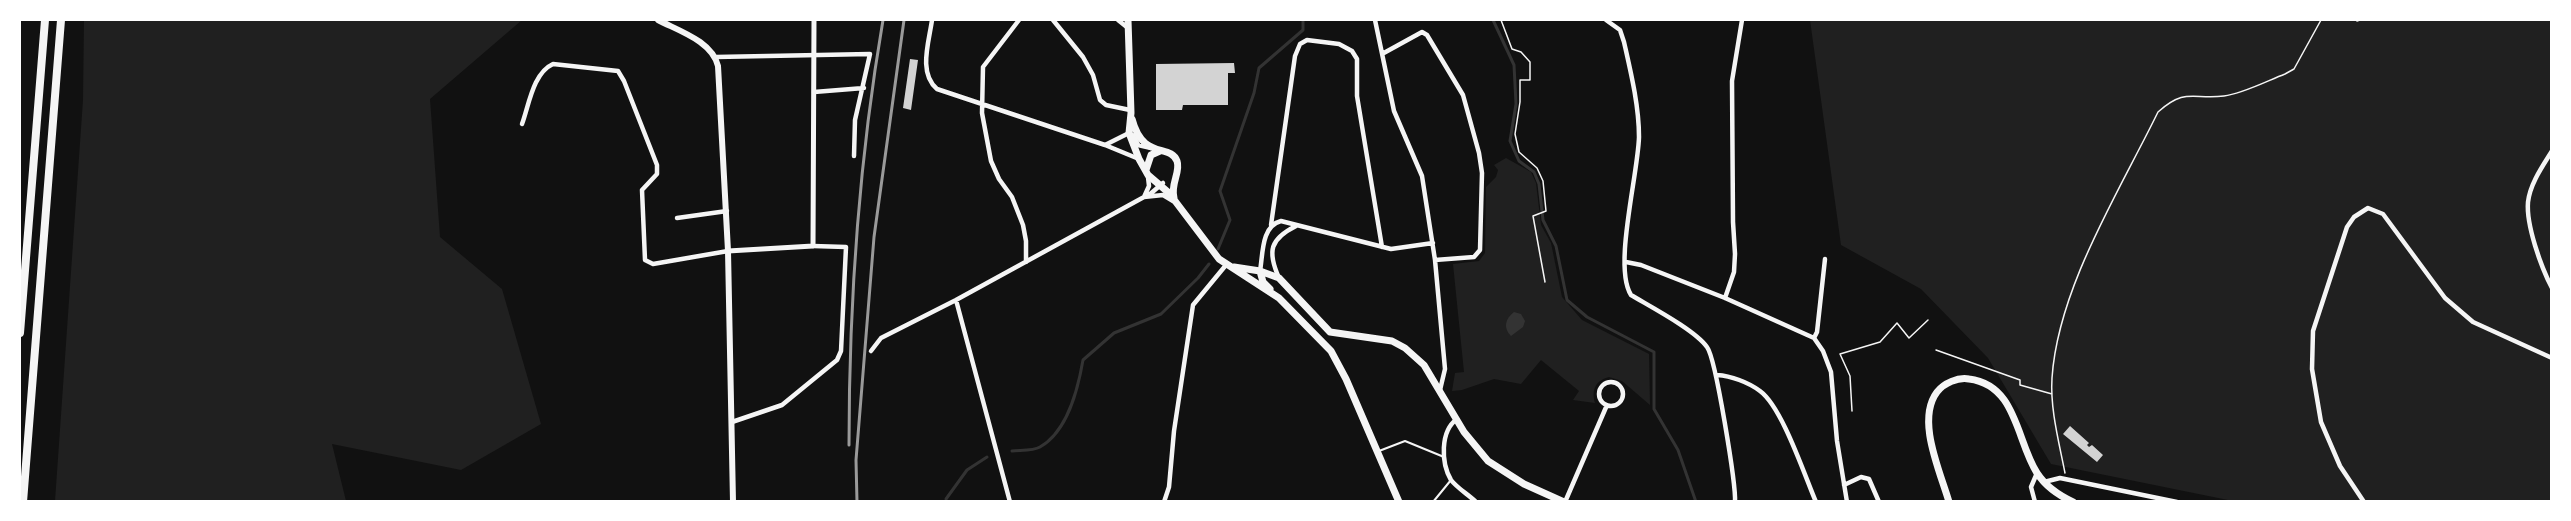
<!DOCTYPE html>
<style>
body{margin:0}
#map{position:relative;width:2571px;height:521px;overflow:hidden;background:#111;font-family:"PT Serif",serif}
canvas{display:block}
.frame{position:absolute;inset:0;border:21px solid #fff;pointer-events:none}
</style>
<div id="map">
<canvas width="2571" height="521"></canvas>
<div class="frame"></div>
</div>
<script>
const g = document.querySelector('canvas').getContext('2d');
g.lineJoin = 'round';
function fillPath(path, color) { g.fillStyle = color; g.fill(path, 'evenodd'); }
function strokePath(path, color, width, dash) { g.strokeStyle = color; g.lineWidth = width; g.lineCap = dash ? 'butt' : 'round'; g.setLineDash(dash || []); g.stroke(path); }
fillPath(new Path2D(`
 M84,20h438l-92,79 10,138 62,52 39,135 -80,46 -129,-26 14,57h-291l28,-401z
 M1810,20h741v481h-318l-182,-37 -63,-106 -67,-69 -80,-44z
 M1506,158l25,14 5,11 5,42 10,18 11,54 20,23 67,34 1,51 -28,-24 -13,-4c-13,3 -18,13 -14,26l-22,-3 6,-9 -38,-31 -20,24 -27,-5 -32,11 -10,1 3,-18 9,-1 -11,-108 26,-3 6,-8 1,-66 10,-10 2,-7 -4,-5z`), '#202020');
fillPath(new Path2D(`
 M1514,312l7,2 4,7 -2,6 -12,9c-8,-8 -6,-17 3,-24z`), '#333');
strokePath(new Path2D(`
 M1493,20l21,45 2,39 -6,37 9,20 15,11 5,12 4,36 13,26 11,54 20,17 67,35v57l24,41 18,52
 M1218,249l12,-29 -10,-29 34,-98 5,-25 44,-38v-10
 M1012,451c8,-1 21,0 28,-4 28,-16 38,-58 43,-87l31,-27 47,-19 37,-36 11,-14
 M946,499l21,-29 20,-13`), '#333', 3);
fillPath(new Path2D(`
 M910,59l8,1 -7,50 -8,-2z
 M1234,63l1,10h-7v32h-45l-1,5h-26v-46z
 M2070,426l19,17 -2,2 2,2 3,-2 11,10 -6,7 -34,-28z`), '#d3d3d3');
strokePath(new Path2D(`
 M1501,20l11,29 9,3 9,10v18h-10v22l-5,32 4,18 18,16 6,13 3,30 -13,5 12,66
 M2357,21l3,-1
 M1936,350l84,30v5l32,9
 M1852,411l-2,-35 -10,-22 40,-12 17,-19 12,15 19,-18
 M2065,473c-6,-31 -15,-64 -13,-95 6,-90 67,-186 106,-266 28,-25 35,-12 66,-16 18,-2 43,-15 61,-22l9,-5 27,-49`), '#f5f5f5', 1.5);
strokePath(new Path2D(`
 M1379,451l26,-10 39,16
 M1433,502l18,-22`), '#f5f5f5', 2);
strokePath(new Path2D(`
 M932,20c-3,22 -14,53 5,69l168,56 34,14
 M1019,20l-36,47 -1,46 9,48 8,18 13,18 11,28 3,16v21
 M1053,20l30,37 10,18 7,25 6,5 24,5
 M1118,20l10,8
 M1375,20l19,91 28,65 13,84 10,109 -5,21
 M1606,20l14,10 4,12c7,31 15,64 15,95 -1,38 -26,130 -8,158 20,12 64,35 76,52 9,12 29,138 28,155
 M1382,54l40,-22 5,3 36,60 16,58 3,20 -2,77 -6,7 -39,3
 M716,57l154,-3 -15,66 -1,36
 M814,92l50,-4
 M522,124c7,-19 11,-51 31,-60l65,7 6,10 33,84v9l-15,16 3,70 8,4 75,-13
 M1105,145l24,-12 5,3 4,9 13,3
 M2552,151c-10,16 -22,33 -24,51 -2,23 13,65 24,86
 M1149,195l14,-12
 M1144,197l5,-11 -1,-9
 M677,218l50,-7
 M1271,225l24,-169 5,-12 7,-4 32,4 13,7 5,8v37l25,151
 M1626,262l15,3 84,33 89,40 9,13 8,21 6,69 10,61
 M1260,271c3,-16 1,-45 21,-50l110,28 42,-6
 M1279,278c-12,-27 -9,-39 17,-52
 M1725,298l9,-26 1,-18 -2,-32 -1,-141 10,-61
 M956,300l54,202
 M1814,338l3,-6 8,-73
 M871,351l10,-13 75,-38 188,-103 19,-2 10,6
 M1717,375c14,1 31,7 43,16 22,16 44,83 56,111
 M1599 394a12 12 0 1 1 24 0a12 12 0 1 1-24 0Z
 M1457,419c-17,12 -16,44 -6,61 6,8 18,15 25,22
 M732,422l50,-17 55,-45 4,-9 5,-104 -33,-1
 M2044,482l16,-4 117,24
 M1844,485l17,-8 8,2 10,23
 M1164,502l5,-15 5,-56 19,-126 33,-40
 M1565,502l42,-97
 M2035,502l-4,-15 6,-14
 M2364,502l-24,-36 -19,-44 -9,-53 1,-38 34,-104 7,-10 14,-9 15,6 62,84 28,24 79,36`), '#f5f5f5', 4.5);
strokePath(new Path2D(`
 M728,251l85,-5 1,-226`), '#f5f5f5', 5);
strokePath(new Path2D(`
 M658,20c21,11 54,21 60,46l10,185 5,251`), '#f5f5f5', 6);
strokePath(new Path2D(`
 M1128,20l3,93 -2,20 10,26 9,16 21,18 50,66 60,39 52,53 15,28 53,123
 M1132,119c11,42 38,24 45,42 4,11 -7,23 -3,37
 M1146,170l5,-15 9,-4
 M1234,267l26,4 19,7 51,54 62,9 13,7 19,17 40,67 24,29 36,23 40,18
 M1260,271l3,11 7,7
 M1949,502c-9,-31 -33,-82 -12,-110 7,-9 21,-15 32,-13 48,6 47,61 68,94 9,14 21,22 36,29`), '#f5f5f5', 7);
strokePath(new Path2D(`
 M20,333l25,-313
 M23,502l38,-482`), '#f5f5f5', 8);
strokePath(new Path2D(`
 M849,445c0,-143 10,-285 34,-425
 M857,502l-1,-42 18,-223 30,-217`), '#9a9a9a', 3);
</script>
